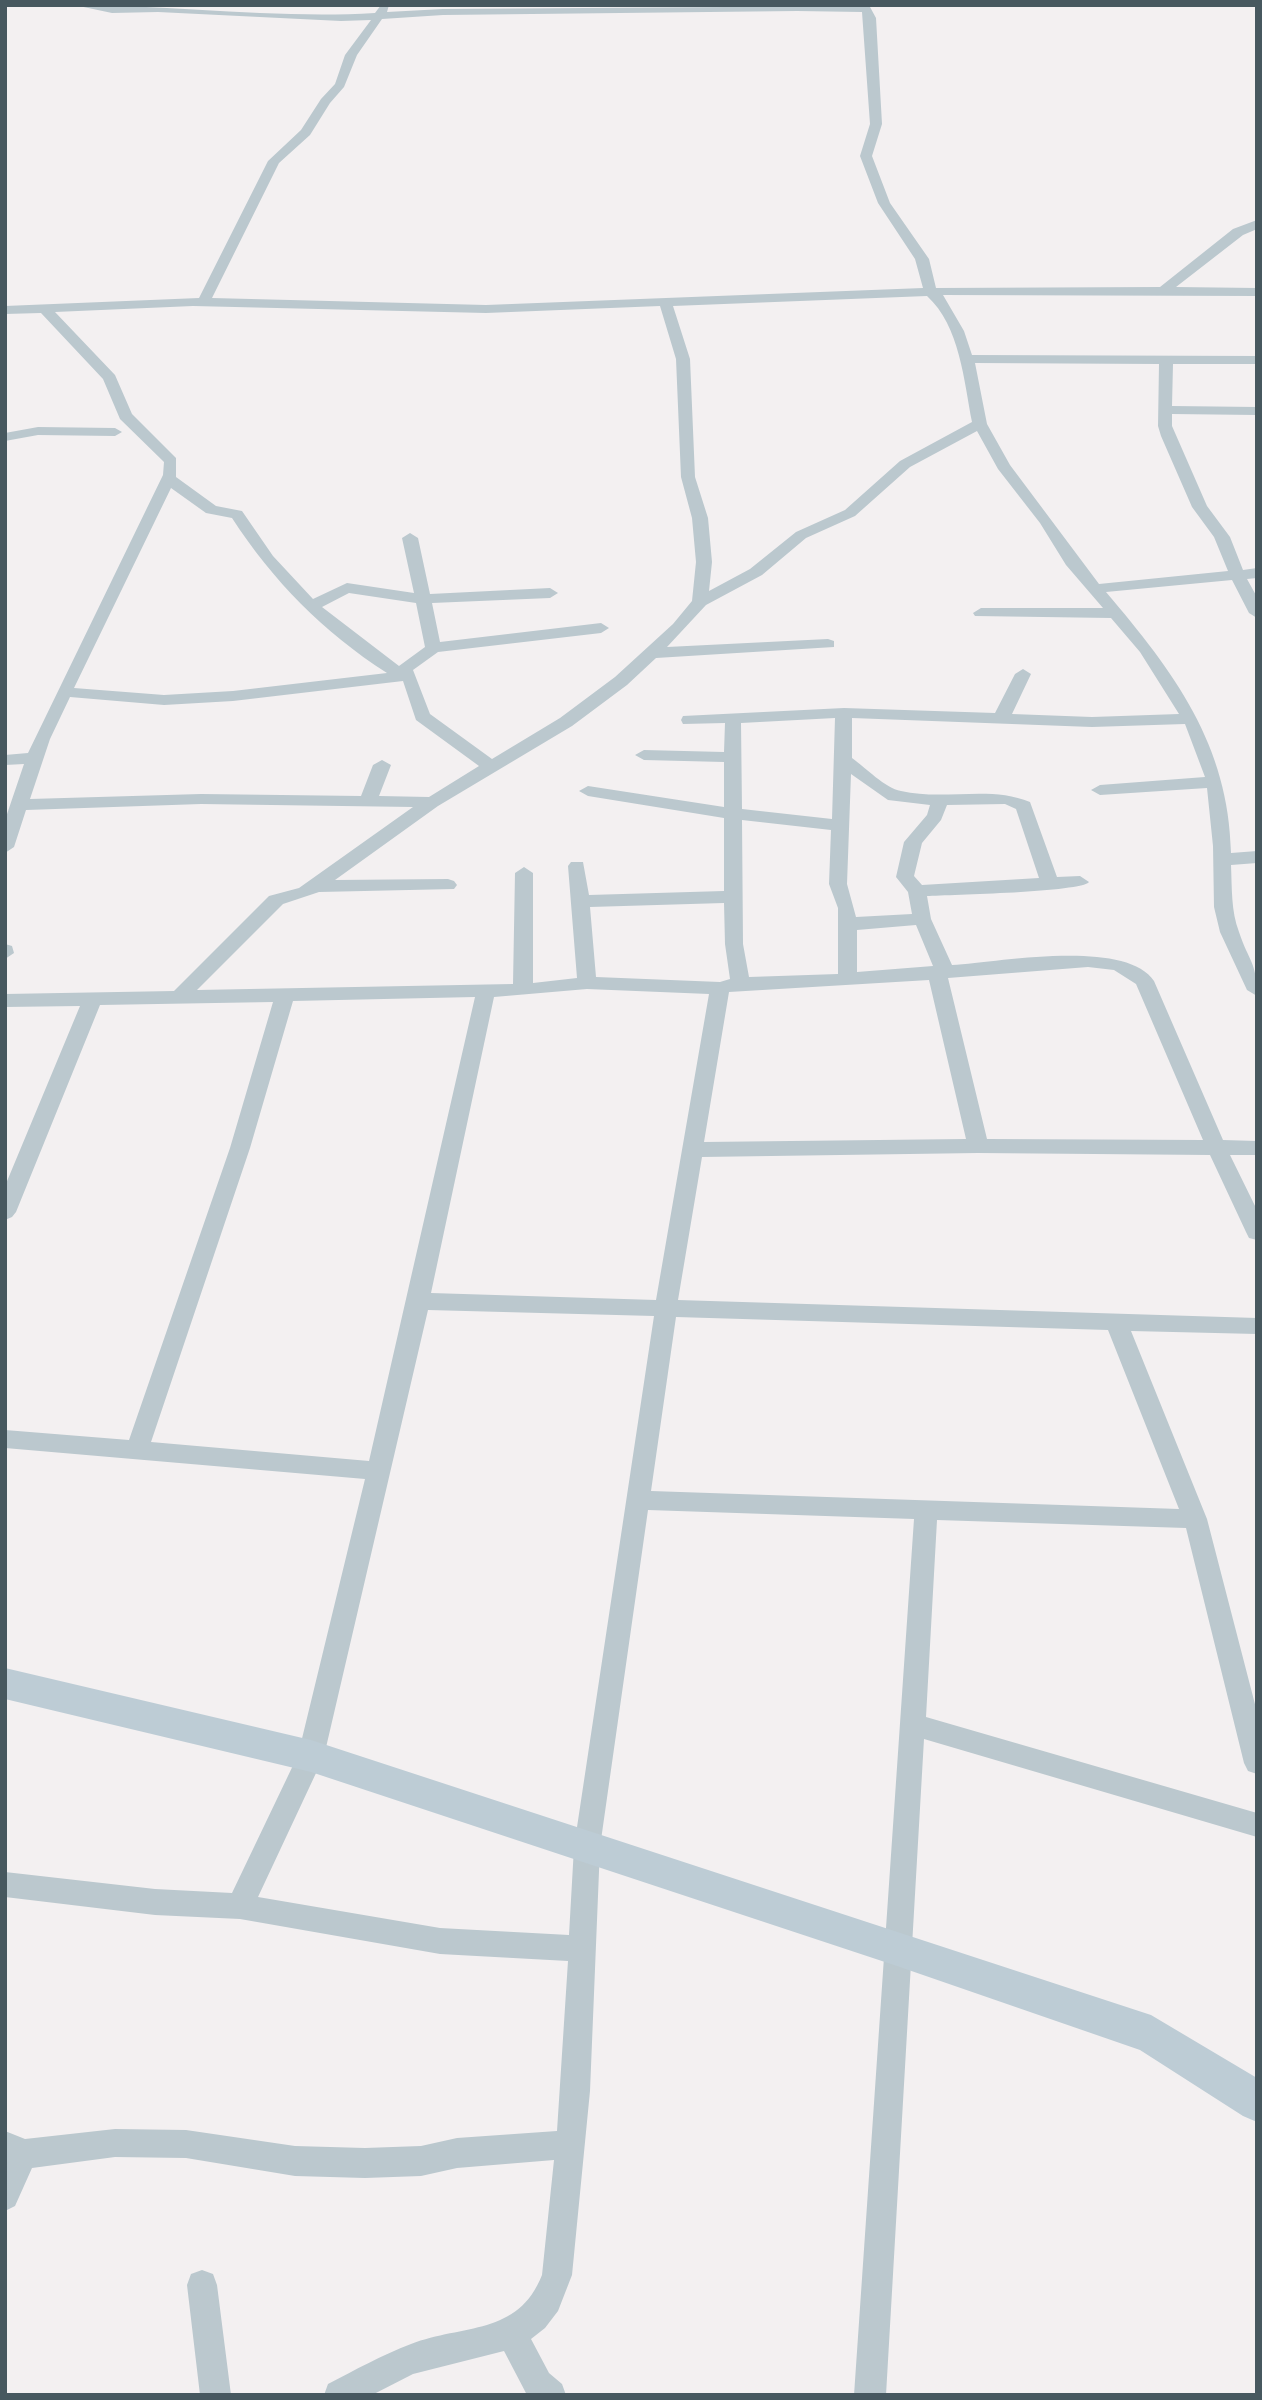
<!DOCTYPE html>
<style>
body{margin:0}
#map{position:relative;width:1262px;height:2400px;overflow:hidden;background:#f3f0f1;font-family:Manrope,sans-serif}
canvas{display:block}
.frame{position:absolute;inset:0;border:7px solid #47585f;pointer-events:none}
</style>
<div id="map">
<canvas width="1262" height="2400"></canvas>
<div class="frame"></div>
</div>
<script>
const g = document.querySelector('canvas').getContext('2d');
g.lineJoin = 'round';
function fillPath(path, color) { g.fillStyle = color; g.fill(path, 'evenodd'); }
fillPath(new Path2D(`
 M74,5c100,0 201,14 301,8l6,-8h8l-2,7 56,-3 423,-3 4,1 6,11 6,106 -10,32 18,47 39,56 7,29 224,-1 73,-58 24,-9v9l-14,6 -67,52 81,1v8l-314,-1 21,36 8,24 285,1v8h-84l-1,42 85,1v8l-85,-1v12l35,80 23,31 13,33 14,-2v10l-10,1 10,18v21l-8,-5 -17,-33 -126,12c68,80 123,153 125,261l26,-2v12l-26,2c1,23 0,46 8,67 10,30 18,30 18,64l-10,-6 -27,-58 -6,-25 -1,-61 -6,-58 -107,7 -9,-5 9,-5 105,-8 -20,-53 -93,3 -240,-9v40c14,10 33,30 49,33 43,10 89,-6 129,11l27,75 23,-1 9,6c-7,10 -139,13 -162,14l4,23 21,46c46,-3 174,-27 202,16l69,159 34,1v14h-27l27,55v30l-8,-2 -3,-6 -36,-77 -232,-2 -276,4 -24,143 579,18v16l-126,-3 76,188 50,193v62l-9,-3 -4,-8 -58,-235 -249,-8 -11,197 331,96v24l-333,-98 -38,656h-32l60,-876 -266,-9 -48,337 -10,244 -18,184 -14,36 -13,17 -14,11 18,34 13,11 4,11h-39l-23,-44 -91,23 -41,21h-48l4,-11c27,-14 54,-29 83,-40 52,-20 107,-8 131,-69l12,-115 -97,8 -36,8 -56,2 -70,-2 -109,-18 -71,-1 -83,11 -17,38 -10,5v-80l20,8 90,-10 71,1 109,16 70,2 56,-2 36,-8 100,-7 11,-170 -128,-7 -200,-35 -85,-4 -150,-18v-25l150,17 77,4 66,-138 67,-276 -360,-31v-18l124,10 101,-292 43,-146 -173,3 -84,207 -4,5 -7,3v-34l75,-180 -75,1v-13l169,-3 95,-95 30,-8 114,-81 -212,-3 -175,6 -12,37 -9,6v-33l19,-56 -19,1v-10l23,-2 135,-278 1,-13 -44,-43 -17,-40 -62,-66 -36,1v-8l194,-8 69,-137 33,-31 20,-31 14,-15 10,-29 26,-35 -30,1 -183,-9 -46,1zM797,11l65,1 8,112 -10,32 18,47 37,56 8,29 -437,17 -274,-7 67,-135 31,-28 20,-32 14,-16 13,-32 25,-36 61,-4zM927,296c33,30 37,85 45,126l-72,39 -55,49 -49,22 -46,37 -41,22 3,-29 -4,-44 -13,-41 -5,-118 -17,-53zM193,306l293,7 174,-7 16,53 5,118 11,41 4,44 -4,39 -19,23 -58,53 -55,41 -68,41 -62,-45 -17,-44 25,-18 163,-19 8,-5 -8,-5 -161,19 -8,-39 118,-5 8,-5 -8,-5 -120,6 -12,-56 -8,-5 -8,5 12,55 -67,-10 -34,16 -40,-43 -31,-45 -26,-5 -40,-29v-19l-44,-44 -17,-39 -60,-63zM975,363l184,1 -1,62 3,10 31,71 22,30 14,34 -129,13 -89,-119 -23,-41zM977,431l21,38 42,54 26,42 37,43h-122l-8,5 2,3 136,2 29,34 39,62 -87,3 -80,-3 19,-40 -8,-5 -8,5 -20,39 -151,-5 -161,8 -2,4 2,4 42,-1 -1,29 -80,-2 -9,5 9,5 80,2v45l-136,-21 -9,5 9,5 136,22v73l-135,4 -6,-33h-12l-3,4 9,112 -44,5v-110l-9,-6 -9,6 -2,111 -316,6 86,-86 36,-12 135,-3 3,-4 -3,-4 -6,-2 -113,1 103,-74 134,-80 55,-41 29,-27 178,-11v-6l-6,-2 -161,8 39,-42 56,-30 44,-37 49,-22 55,-49zM171,488l35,25 26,5c41,63 91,114 155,155l-154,18 -69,4 -90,-7zM349,593l67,10 9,44 -26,19 -77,-59zM403,681l13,39 63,46 -50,31 -50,-1 12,-31 -9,-5 -9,5 -12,31 -160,-2 -171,5 20,-60 20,-42 94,8 69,-4zM835,718l-3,101 -90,-10 -1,-86zM851,774l37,26 42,5 -3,10 -23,27 -8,35 12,15 4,22 -56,3 -9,-33zM1005,804l11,5 23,69 -117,7 -8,-9 8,-33 19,-23 6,-15zM742,820l89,10 -2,54 9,24v66l-89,3 -6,-33zM724,903l1,41 5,35 -10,3 -124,-5 -6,-70zM916,925l17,41 -76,6v-42zM1088,967l26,3 22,14 67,156 -216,-1 -39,-161zM929,980l37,159 -262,3 25,-150zM587,989l122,5 -53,306 -225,-7 63,-296zM475,997l-106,464 -218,-19 99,-294 43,-147zM428,1310l226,6 -80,531 -5,88 -129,-7 -182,-31 66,-141zM676,1317l432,13 71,179 -528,-18z
 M38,427l77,1 7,4 -7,4 -77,-1 -33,6v-8z
 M5,944l7,2 2,7 -9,6z
 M202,2270l11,4 4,11 14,110h-31l-13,-110 4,-11z`), '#bbc8ce');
fillPath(new Path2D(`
 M5,1668l306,72 840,275 106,63v44l-14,-6 -103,-66 -243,-84 -586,-194 -306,-73z`), '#bdccd5');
</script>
